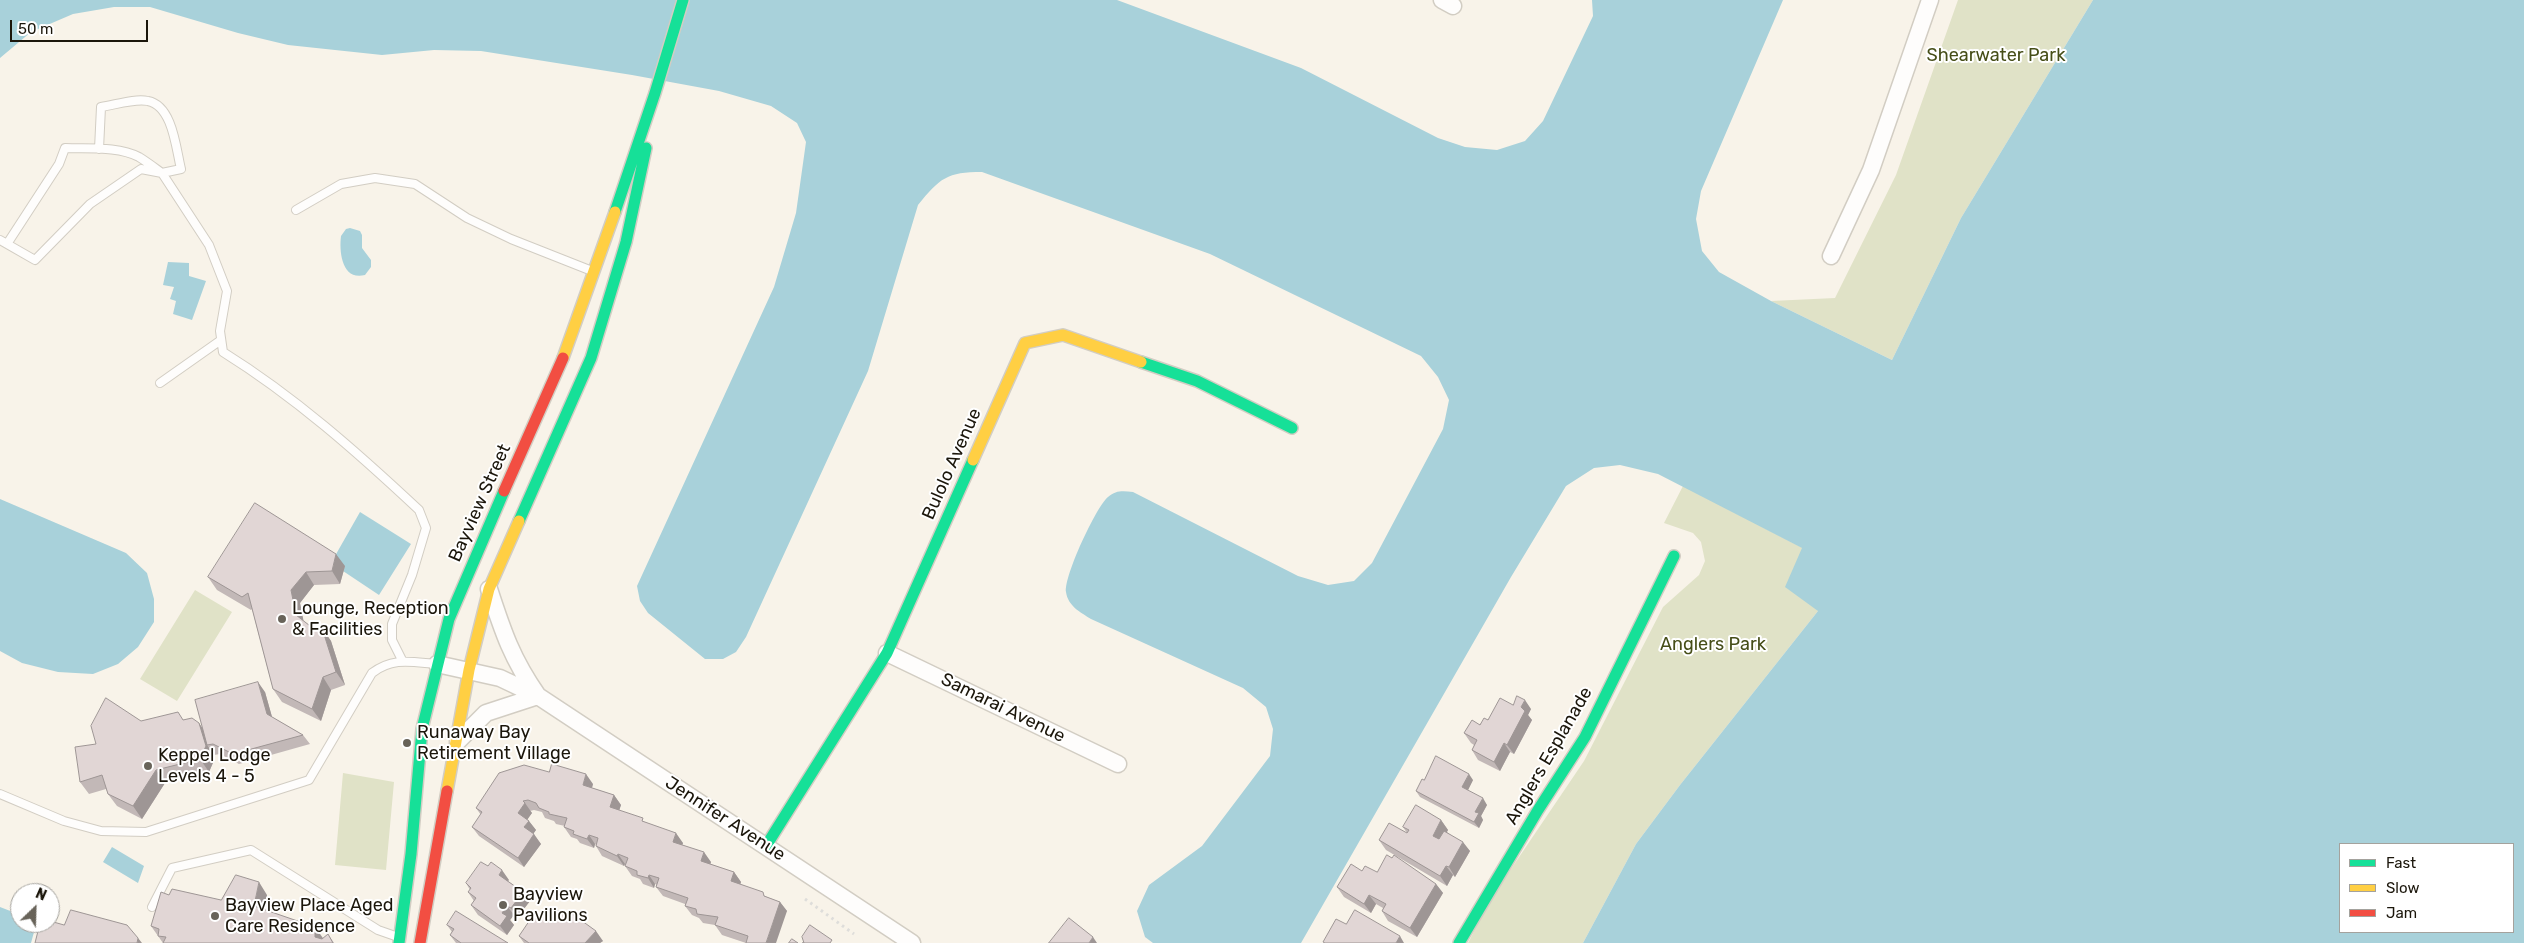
<!DOCTYPE html>
<style>
body{margin:0}
#map{position:relative;width:2524px;height:943px;overflow:hidden;background:#f8f3e9;font-family:Rubik,sans-serif}
canvas{display:block}
.legend{position:absolute;left:2339px;top:843px;width:175px;height:90px;box-sizing:border-box;background:#fff;border:1px solid #a4a29d;margin:0;padding:6px 9px;list-style:none;font-size:15px;color:#1b160b}
.legend li{display:flex;align-items:center;gap:10px;height:25px}
.legend b{width:25px;border:1px solid #a4a29d}
.north{position:absolute;left:10px;top:883px;width:50px;height:50px;box-sizing:border-box;background:#fff;border:1px solid #a4a29d;border-radius:50%;rotate:24deg;font-size:14px;font-weight:700;line-height:20px;text-align:center;color:#1b160b}
.north::after{content:'';display:block;margin:auto;width:18px;height:22px;background:#686359;clip-path:polygon(50% 0,100% 100%,50% 72%,0 100%)}
.scale{position:absolute;left:10px;top:20px;width:138px;height:22px;box-sizing:border-box;border:2px solid #1b160b;border-top:0;padding-left:6px;font-size:15px;line-height:18px;white-space:nowrap;color:#1b160b;-webkit-text-stroke:4px #fff;paint-order:stroke}
</style>
<div id="map">
<canvas width="2524" height="943"></canvas>
<ul class="legend">
<li><b style="height:6px;background:#16e098"></b>Fast</li>
<li><b style="height:6px;background:#ffcf43"></b>Slow</li>
<li><b style="height:6px;background:#f24e42"></b>Jam</li>
</ul>
<div class="north">N</div>
<div class="scale">50 m</div>
</div>
<script>
const g = document.querySelector('canvas').getContext('2d');
g.lineJoin = 'round';
function fillPath(path, color) { g.fillStyle = color; g.fill(path, 'evenodd'); }
function strokePath(path, color, width, dash) { g.strokeStyle = color; g.lineWidth = width; g.lineCap = dash ? 'butt' : 'round'; g.setLineDash(dash || []); g.stroke(path); }
function drawText(font, color, halo, rows, align = 'center') {
  g.font = font + ' Rubik,sans-serif'; g.lineWidth = 4; g.setLineDash([]); g.textBaseline = 'middle'; g.strokeStyle = halo; g.fillStyle = color; for (const [text, x, y, turn = 0] of rows) {
    g.save(); g.translate(x, y); g.rotate((+turn || 0) * Math.PI / 180); g.textAlign = isNaN(turn) ? turn : align; if (halo) g.strokeText(text, 0, 0); g.fillText(text, 0, 0); g.restore();
  }
}
fillPath(new Path2D(`
 M1958,0h135l-132,218 -69,142 -121,-59 64,-3 61,-123z
 M1683,486l120,62 15,63 -138,174 -44,59 -53,99h-115l22,-43 94,-139 79,-154 36,-32 6,-14 -4,-19 -8,-9 -29,-10z
 M195,590l37,22 -55,89 -37,-22z
 M343,773l51,9 -8,88 -51,-5z`), '#e0e2c7');
fillPath(new Path2D(`
 M0,0h1117l184,68 137,70 27,9 32,3 28,-9 18,-20 50,-105 -1,-16h191l-82,191 -5,28 6,32 17,21 52,29 121,59 69,-142 132,-218h431v943h-941l53,-99 44,-59 138,-174 -33,-24 17,-39 -144,-74 -38,-9 -26,3 -28,18 -55,91 -210,366h-148l-8,-6 -8,-26 12,-26 53,-39 68,-90 3,-27 -7,-22 -23,-19 -152,-69c-11,-7 -23,-13 -25,-27 -2,-16 30,-85 42,-95 8,-7 15,-6 25,-5l165,84 30,9 26,-4 18,-18 71,-134 6,-29 -11,-23 -17,-21 -211,-102 -228,-82c-35,0 -42,6 -64,33l-50,166 -122,266 -10,15 -13,7h-18l-57,-46 -8,-12 -3,-15 137,-299 22,-74 10,-71 -9,-19 -26,-17 -52,-15 -87,-16 -151,-24 -47,-1 -52,5 -94,-10 -50,-12 -88,-26h-36l-41,7 -42,18 -31,26zM2340,844h173v88h-173z
 M350,228l10,3 2,4v13l9,12v7l-6,8c-23,6 -26,-23 -24,-39l5,-7z
 M168,262l21,1v13l17,5 -14,39 -19,-6 3,-13 -6,-2 4,-12 -11,-2z
 M0,499l126,54 21,20 7,26v23l-16,25 -20,17 -25,10 -35,-2 -36,-9 -22,-12z
 M360,512l51,32 -32,51 -48,-32z
 M112,847l32,19 -6,17 -35,-21z
 M0,907l18,7 2,9h6l8,9 -3,11h-31z`), '#a8d1da');
const lane = new Path2D(`
 M296,210l45,-26 34,-6 40,6 52,34 44,21 81,32
 M0,240l35,20 55,-56 51,-35 21,4 47,72 18,46 -7,40 3,21c72,45 134,100 196,158l7,18 -14,47 -20,49v16l10,20
 M7,244l52,-80 6,-16c24,1 53,-2 74,9 8,5 16,11 23,16l19,-4c-5,-20 -8,-63 -33,-68 -13,-3 -33,4 -47,6l-2,42
 M160,383l61,-43
 M0,794l64,27 37,10 45,1 163,-52 63,-107c21,-16 39,-11 64,-9
 M152,907l20,-39 79,-18 127,80 20,7`);
const street = new Path2D(`
 M1442,0l11,6
 M1831,256l40,-86 59,-170
 M887,653l231,111
 M437,664l63,14 38,18 374,247
 M458,741l28,-28 52,-17c-26,-37 -35,-64 -49,-107`);
const fast = new Path2D(`
 M615,212l40,-119 28,-93
 M1141,362l56,19 95,47
 M519,521l72,-163 35,-116 20,-94
 M766,846l121,-193 86,-193
 M399,943l12,-89 11,-125 27,-110 55,-128
 M1459,943l79,-133 47,-73 89,-181`);
const slow = new Path2D(`
 M563,358l52,-146
 M973,460l52,-117 38,-8 78,27
 M447,791l22,-121 20,-81 30,-68`);
const jam = new Path2D(`
 M504,491l59,-133
 M420,943l27,-152`);
strokePath(lane, '#d2cdc3', 10);
strokePath(street, '#d2cdc3', 19);
strokePath(fast, '#d2cdc3', 14);
strokePath(slow, '#d2cdc3', 14);
strokePath(jam, '#d2cdc3', 14);
strokePath(new Path2D(`
 M805,899l49,35`), '#deddda', 3, [2.5, 4]);
strokePath(lane, '#fefdfc', 8);
strokePath(street, '#fefdfc', 16);
strokePath(fast, '#16e098', 11);
strokePath(slow, '#ffcf43', 11);
strokePath(jam, '#f24e42', 11);
fillPath(new Path2D(`
 M345,566l-5,18 -26,1 -14,18 3,18 11,8 8,-1 9,13 14,44 -14,5 -10,31 -39,-19 -9,-13 -21,-80 -1,1 -34,-20 -9,-13z
 M265,692l7,25 31,18 7,9 -71,20 -19,-10 -6,1 1,3 -6,14 -44,11 -23,36 -25,-13 -9,-12 -2,-5 -17,5 -9,-12 16,-38 45,-23 42,-1 19,8z
 M1513,705l18,4 -3,6 4,5 -18,34 -4,-2 -10,19 -22,-11 -6,-10 2,-5 -3,-2 -7,-10z
 M1424,780h49l-5,10 19,15 -6,11 2,4 -4,8 -59,-31 -4,-6z
 M593,784l-1,4 22,7 7,10 -2,5 28,13 36,20 -1,2 29,17 -1,2 24,8 7,10 -1,2 27,13 13,5 7,9 -41,32 -24,-8 -7,-10 -12,-2 -4,-5 -7,-3 -7,-9v-2l-22,-8 -7,-9 1,-2 -2,-1 -1,4 -11,-4 -3,-5 -8,-3 -7,-10 1,-2h-1l-1,2 -22,-10 -6,-10v-1l-1,-1 -1,4 -14,-5 -3,-4 -6,-2 -7,-10 1,-1 -9,-2 -2,-3 -9,-3 -3,-6 -8,-2 -4,1 2,2 -5,6 9,11 -3,4 8,10 -17,23 -45,-31 -7,-9 9,-12 -5,-7z
 M1441,820l7,10 -1,2 23,19 -15,26 -2,-2 -6,11 -61,-36 -7,-10 28,-7 -4,-6z
 M1362,871l15,1 59,12 7,9 -26,44 -29,-16 -6,-10 1,-3 -7,-4 -5,9 -27,-16 -7,-10z
 M509,880l-1,1 15,11 7,9 -13,17 -3,-3 -4,5 4,5 -7,10 -29,-20 -7,-10 3,-4 -6,-9 2,-2 -4,-7z
 M267,895l-3,15 51,17 8,11 5,-4 6,9h-171l-12,-17 70,-26z
 M552,913l51,28 -3,2h-76l-5,-7 21,-21z
 M447,925l61,18h-52l-6,-8 2,-3z`), '#c2b8b7');
fillPath(new Path2D(`
 M336,554l9,12 -5,18 -8,-13z
 M306,572l8,13 -14,18 5,25 -9,-13 -5,-25z
 M322,628l9,13 14,44 -9,-13z
 M323,677l8,13 -10,31 -9,-12z
 M258,682l7,10 9,32 -7,-10z
 M1525,700l6,9 -3,6 4,5 -18,34 -7,-9 14,-38z
 M199,723l9,13 -1,9 7,10 1,3 -6,14 -9,-13z
 M1504,743l6,9 -10,19 -6,-9z
 M156,770l9,13 -23,36 -9,-13z
 M586,774l7,10 -3,10 -7,-9z
 M1469,774l4,6 -7,14 -4,-7z
 M614,795l7,10 -4,12 -7,-10z
 M1483,798l4,7 -6,11 2,4 -4,8 -5,-6 1,-10z
 M525,803l7,10 -7,10 -7,-10z
 M1441,820l7,10 -9,15 -6,-9z
 M529,821l7,9 -5,7 -7,-10z
 M676,833l7,10 -3,8 -7,-9z
 M534,834l7,10 -17,23 -6,-9z
 M589,835l6,9 -1,4 -7,-9z
 M1463,842l7,9 -15,26 -6,-10z
 M704,852l7,10 -3,9 -7,-10z
 M618,854l7,10 -1,2 -7,-10z
 M1446,866l7,9 -6,11 -7,-10z
 M502,870l7,10 -4,4 -6,-9z
 M734,872l7,10 -3,9 -7,-10z
 M649,875l6,9 -1,4 -6,-10z
 M259,882l8,13 -5,24 -8,-13z
 M1436,884l7,9 -26,44 -7,-9z
 M523,892l7,9 -13,17 -6,-10z
 M1369,895l7,9 -5,9 -7,-9z
 M780,902l7,9 -11,32h-10z
 M507,906l7,9 -4,5 4,5 -7,10 -7,-9 2,-13z
 M315,927l9,13 -9,-3z
 M596,931l7,10 -3,2h-15z
 M1400,936l4,7h-8z
 M1093,937l4,6h-8z
 M138,938l4,5h-5z`), '#9e9695');
const building = new Path2D(`
 M255,503l81,51 -4,17 -26,1 -15,18 5,25 18,14 8,-1 14,44 -13,5 -11,32 -39,-20 -25,-96 -6,4 -34,-20z
 M258,682l9,32 36,21 -70,19 -20,-10 -6,1 -12,-45z
 M1517,696l8,4 -4,7 4,4 -18,34 -3,-2 -10,19 -22,-12 5,-10 -13,-7 8,-13 8,5 4,-7 4,2 12,-22 13,7z
 M106,698l35,23 37,-9 5,8 9,-2 7,5 7,23 -6,13 -44,11 -23,36 -25,-12 -6,-19 -22,7 -5,-35 21,-3 -5,-18z
 M1436,756l33,18 -7,13 21,11 -8,14 4,1 -5,9 -58,-31 6,-12 2,1z
 M552,764l34,10 -3,11 31,10 -4,12 33,11 -1,3 34,12 -3,9 31,10 -3,9 33,11 -3,9 32,11 1,4 16,6 -14,41h-20l2,-7 -33,-11 3,-8 -21,-3 -1,-5 -11,-3 3,-8 -32,-11 3,-9 -10,-3 -1,3 -11,-3v-4l-12,-5 3,-8 -10,-4 -1,2 -21,-10 2,-8 -9,-3 -2,4 -14,-5 1,-3 -10,-4 3,-9 -18,-4v-2l-10,-4 -3,-5 -8,-3 -5,1 2,2 -7,10 11,8 -5,6 10,7 -16,24 -46,-31 10,-15 -6,-4 23,-35 25,-8 25,7z
 M1416,805l25,15 -8,16 6,3 5,-8 19,11 -14,25 -3,-1 -6,10 -61,-36 10,-17 18,10 2,-3 -6,-3z
 M1387,855l5,3 2,-3 42,29 -26,44 -28,-17 4,-7 -17,-9 -5,9 -27,-17 14,-23 11,7 3,-5 12,6z
 M481,862l7,4 3,-4 11,8 -3,5 24,17 -12,16 -4,-2 -5,7 5,3 -7,10 -29,-21 5,-7 -8,-6 3,-4 -5,-5z
 M236,875l23,7 -5,24 61,21v10l7,2 6,-5 5,9h-170l3,-6 -8,-1 1,-7 -8,-3 10,-34 8,3 3,-6 49,11z
 M545,908l7,5 4,-4 10,7 5,-3 25,18 -11,12h-56l-10,-7 17,-25 4,4z
 M71,910l56,15 11,13 -1,5h-102l5,-20h10v-2l14,4z
 M1355,910l45,26 -4,7h-71l-2,-1 13,-23 10,5z
 M456,911l52,32h-47l-11,-8 4,-6 -7,-4z
 M1069,918l24,19 -4,6h-40z
 M810,925l22,15 -2,3h-28h2l-2,-6z
 M792,939l6,4h-9z`);
fillPath(building, '#e1d6d5');
strokePath(building, '#9e9695', 1);
for (const [x, y, r, color] of [
 [282,619,5,"#686359"],
 [407,743,5,"#686359"],
 [148,766,5,"#686359"],
 [503,905,5,"#686359"],
 [215,916,5,"#686359"]
]) { const dot = new Path2D(); dot.arc(x, y, r, 0, 2 * Math.PI); g.fillStyle = color; g.fill(dot); strokePath(dot, '#fff', 2); }
drawText('18px', '#464e18', '#fff', [
 ["Shearwater Park",1996,56],
 ["Anglers Park",1713,645]
]);
drawText('18px', '#1b160b', '#fff', [
 ["Bulolo Avenue",952,464,-66],
 ["Bayview Street",480,503,-66],
 ["Samarai Avenue",1003,708,26],
 ["Anglers Esplanade",1549,756,-60],
 ["Jennifer Avenue",725,819,33]
]);
drawText('18px', '#1b160b', '#fff', [
 ["Lounge, Reception",292,609],
 ["& Facilities",292,630],
 ["Runaway Bay",417,733],
 ["Retirement Village",417,754],
 ["Keppel Lodge",158,756],
 ["Levels 4 - 5",158,777],
 ["Bayview",513,895],
 ["Pavilions",513,916],
 ["Bayview Place Aged",225,906],
 ["Care Residence",225,927]
], 'left');
</script>
